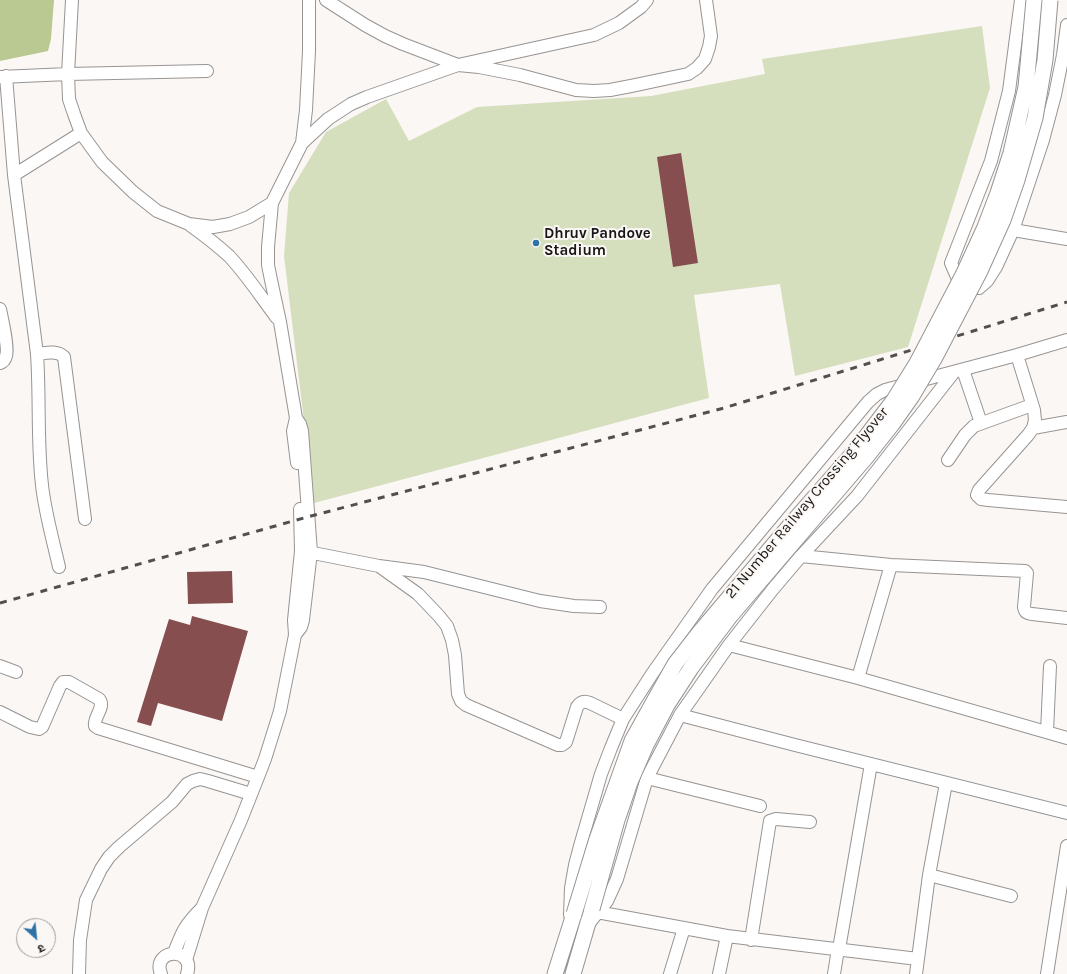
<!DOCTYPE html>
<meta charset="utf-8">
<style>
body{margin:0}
#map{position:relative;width:1067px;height:974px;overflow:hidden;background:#fbf7f5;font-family:Karla,"Noto Sans Devanagari",sans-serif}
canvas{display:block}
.north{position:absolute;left:16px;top:918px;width:40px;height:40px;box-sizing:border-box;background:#fbf7f5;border:1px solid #a09d9c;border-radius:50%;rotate:153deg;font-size:11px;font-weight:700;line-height:16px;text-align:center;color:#181716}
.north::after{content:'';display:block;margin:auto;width:14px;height:18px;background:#2d73a8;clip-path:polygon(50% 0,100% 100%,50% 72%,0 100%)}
</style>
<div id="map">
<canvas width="1067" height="974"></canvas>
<div class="north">उ</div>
</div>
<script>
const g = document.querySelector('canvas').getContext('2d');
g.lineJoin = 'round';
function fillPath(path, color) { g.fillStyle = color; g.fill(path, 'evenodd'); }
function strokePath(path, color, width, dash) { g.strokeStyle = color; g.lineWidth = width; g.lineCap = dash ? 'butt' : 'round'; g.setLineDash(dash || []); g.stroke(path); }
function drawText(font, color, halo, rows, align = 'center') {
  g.font = font + ' Karla,sans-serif'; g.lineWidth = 4; g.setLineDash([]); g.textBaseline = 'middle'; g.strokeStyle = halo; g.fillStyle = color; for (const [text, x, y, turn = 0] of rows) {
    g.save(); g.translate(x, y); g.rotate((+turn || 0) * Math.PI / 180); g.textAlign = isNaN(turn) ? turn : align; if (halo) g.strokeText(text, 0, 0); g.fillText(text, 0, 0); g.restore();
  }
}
fillPath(new Path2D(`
 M982,26l8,62 -82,259 -113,29 -15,-92 -86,11 15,103 -395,105 -30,-247 5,-63 37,-61 60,-33 23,42 68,-34 174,-11 114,-22 -3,-15z`), '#d5dfbd');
fillPath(new Path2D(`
 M0,0h54l-3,39 -3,12 -48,10z`), '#bac991');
fillPath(new Path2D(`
 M681,153l17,110 -25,4 -16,-110z
 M232,571l1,32 -45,1 -1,-32z
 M192,616l56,15 -26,90 -64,-18 -7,23 -14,-4 32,-103 21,6z`), '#864e4e');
const minor = new Path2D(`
 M72,0l-4,74 1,25 5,15 7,19 21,29 31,30 24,19 32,13 24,3 17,-3 19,-7 23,-14
 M326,0l39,25 20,11 18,8 55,21 21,2 41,8 56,15 18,1 16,-1 21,-4 57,-12 9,-6 8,-9 4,-12 2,-11 -5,-36
 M1021,0l-12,91 -18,70 -40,102 6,14 22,11 8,-7 9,-14 17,-37 30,-90 12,-45 8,-40 4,-30
 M6,76l8,99 23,179c3,43 0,88 5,131 3,28 11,55 17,82
 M0,77l68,-3 139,-3
 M302,143l26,-24 23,-15 16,-7 91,-32 136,-30 25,-12 22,-16 6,-7
 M14,175l67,-42
 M190,225c14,10 27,20 39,31 18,19 32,41 48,62
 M1013,230l54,9
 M0,309c2,10 9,40 6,47 -1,4 -3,6 -6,7
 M37,354c9,-1 20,-4 27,3l21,162
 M1017,355l17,55 1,10 -2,8 -5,7 -49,55 -2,5 4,4 7,1 79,7
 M963,370l18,53
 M296,418l-3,13 4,32
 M1033,428l34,-6
 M948,460l17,-25 9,-9 58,-21
 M303,551l76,15 45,6 116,29 34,5 26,1
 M801,556l90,9 134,6 2,2 -3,34c1,6 3,6 8,7l35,4
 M379,566l39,28 21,22 8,10 5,14 3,15 3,39 3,7 5,4 92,40h4l4,-3 11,-35c4,-6 7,-6 13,-4l33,16
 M295,635l6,-8 2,-7 8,-68 -9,-121 -2,-7 -4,-6 -16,-96 -9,-42 -3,-15v-18l4,-44 30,-60 4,-33 3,-59v-51
 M729,645l129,33 209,60
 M0,666l16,6
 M858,678l33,-113
 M0,712l30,15 9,2 3,-2 1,-2 17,-39 3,-4h6l30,17c7,8 -6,18 -4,27l3,2 160,49
 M680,715l115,30 272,68
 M1047,732l3,-66
 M647,778l113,28
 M929,875l82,21
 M597,912l130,24 191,23
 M570,915l1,-27 4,-23 5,-19 21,-72 10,-26 12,-29 29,-45 60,-85 156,-187 9,-8 8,-4 132,-35 50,-15
 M590,922l17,-21 10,-22 30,-101 33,-63 49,-70 44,-56 28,-33 56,-60 97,-124
 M751,940l19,-119 6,-2 34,3
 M174,953c8,-21 11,-28 27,-44
 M186,960l16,-52 39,-88 17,-43 7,-18 15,-48 15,-76 -1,-15 7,-69 -1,-42
 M79,974l1,-34 6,-40 15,-31 8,-12 10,-10 53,-45 15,-18 6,-3 7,-2 8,2 43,13
 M161,974c-10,-26 35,-28 26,0
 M670,974l14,-46
 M719,974l8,-38
 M834,974l4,-25h1l32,-185
 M916,974l13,-99 17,-92
 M1047,974l20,-128`);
const major = new Path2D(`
 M555,974l19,-60
 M573,974l19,-65`);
strokePath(minor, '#979492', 14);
strokePath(major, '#979492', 17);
strokePath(minor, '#fff', 12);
strokePath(major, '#fff', 15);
strokePath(new Path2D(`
 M0,603l311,-87 413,-108 343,-106`), '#52504f', 3, [7, 7]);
const majorBridge = new Path2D(`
 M592,909l25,-89 13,-38 16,-37 21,-40 24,-37 40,-53 136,-159 26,-33 19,-27 22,-37 46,-88 23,-51 14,-40 18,-62 10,-58 5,-60
 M574,914l23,-75 35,-98 25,-45 18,-32 24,-31 93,-110 64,-73 38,-50 23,-37 46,-88 22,-48 13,-34 13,-40 15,-66 8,-87`);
strokePath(majorBridge, '#979492', 17, []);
strokePath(majorBridge, '#fff', 15);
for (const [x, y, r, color] of [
 [536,243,4,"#2d73a8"]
]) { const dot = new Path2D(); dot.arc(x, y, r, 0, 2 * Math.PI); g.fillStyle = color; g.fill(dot); strokePath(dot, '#fbf7f5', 1.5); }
drawText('bold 15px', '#181716', '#fbf7f5', [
 ["Dhruv Pandove",544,234],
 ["Stadium",544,251]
], 'left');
drawText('15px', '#181716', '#fbf7f5', [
 ["21 Number Railway Crossing Flyover",807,503,-50]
]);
</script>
